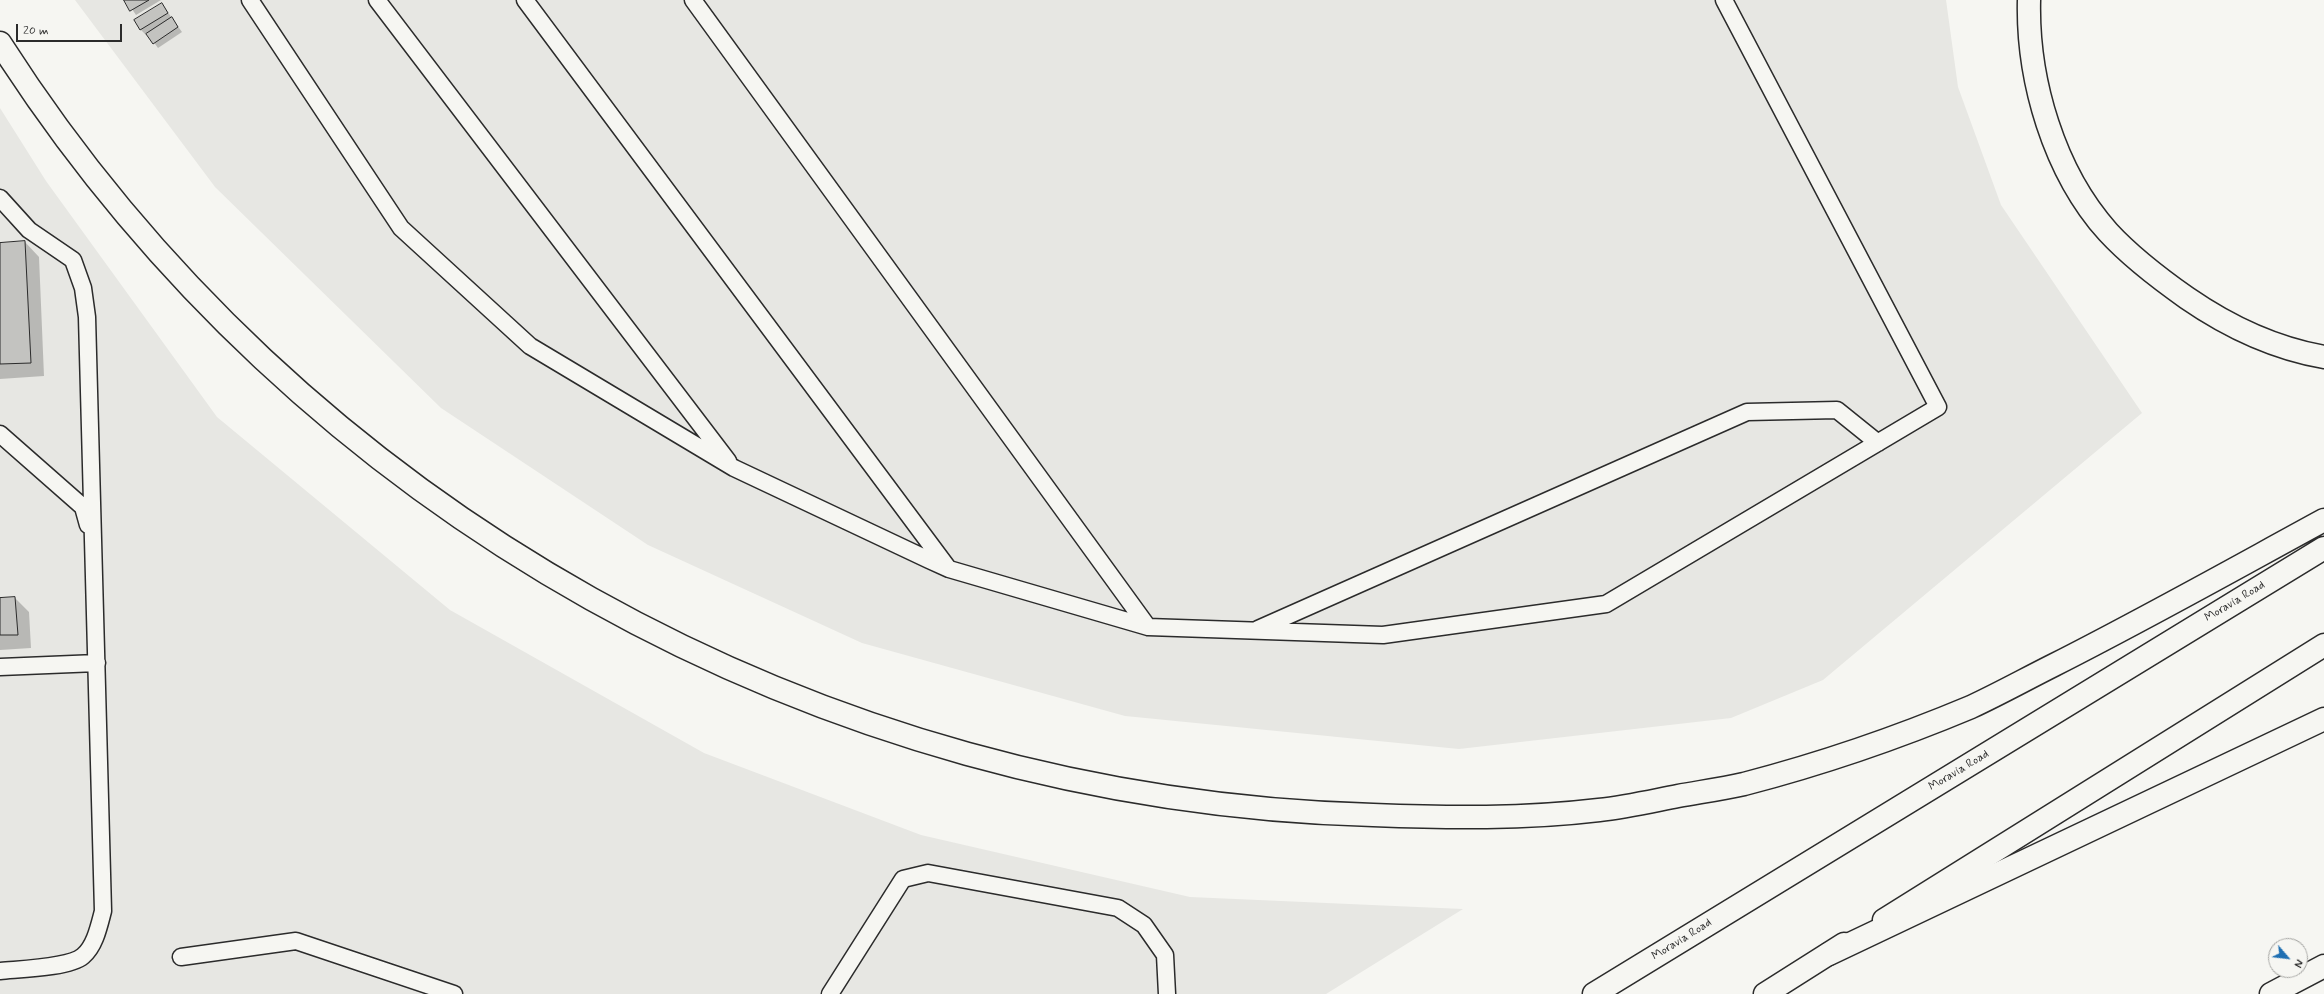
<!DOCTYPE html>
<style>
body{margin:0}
#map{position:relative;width:2324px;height:994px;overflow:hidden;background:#f6f6f2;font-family:Mynerve,sans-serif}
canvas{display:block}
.north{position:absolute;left:2268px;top:938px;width:40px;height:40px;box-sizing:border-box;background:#f6f6f2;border:1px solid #a5a5a2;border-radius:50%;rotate:118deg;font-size:11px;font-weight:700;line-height:16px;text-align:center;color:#2b2b2b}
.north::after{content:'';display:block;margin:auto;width:14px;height:18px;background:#1f6fb2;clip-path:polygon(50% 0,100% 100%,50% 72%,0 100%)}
.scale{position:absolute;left:16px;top:24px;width:106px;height:18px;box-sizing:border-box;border:2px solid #2b2b2b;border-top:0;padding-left:5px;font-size:12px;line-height:14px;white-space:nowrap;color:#2b2b2b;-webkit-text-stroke:3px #f6f6f2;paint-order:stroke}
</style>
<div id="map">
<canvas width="2324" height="994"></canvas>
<div class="north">N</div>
<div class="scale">20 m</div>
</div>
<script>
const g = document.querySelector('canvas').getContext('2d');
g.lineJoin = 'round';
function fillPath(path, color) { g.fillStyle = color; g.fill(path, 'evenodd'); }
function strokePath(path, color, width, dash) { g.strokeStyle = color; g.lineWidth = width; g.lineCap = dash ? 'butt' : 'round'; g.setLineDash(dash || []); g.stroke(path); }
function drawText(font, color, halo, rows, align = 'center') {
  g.font = font + ' Mynerve,sans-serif'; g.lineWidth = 3; g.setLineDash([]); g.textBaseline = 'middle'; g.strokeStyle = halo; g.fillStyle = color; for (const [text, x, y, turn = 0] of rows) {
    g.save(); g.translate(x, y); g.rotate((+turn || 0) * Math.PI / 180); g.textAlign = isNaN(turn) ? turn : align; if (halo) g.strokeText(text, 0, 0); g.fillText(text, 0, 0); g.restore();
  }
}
fillPath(new Path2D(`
 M75,0h1871l12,87 43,118 141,208 -319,267 -92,38 -272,31 -334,-33 -263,-73 -214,-98 -207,-137 -226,-221z
 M0,108l46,73 171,236 233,193 254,143 217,82 269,62 273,12 -137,85h-1326z`), '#e7e7e3');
fillPath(new Path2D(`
 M126,0h35l-25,15z
 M162,4l20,28 -24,16 -11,-15 -2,1 -4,-4 -6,-10z
 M25,242l14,15 5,119 -44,3v-135z
 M15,598l14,14 2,36 -31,2v-51z`), '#0003');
const building = new Path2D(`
 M124,0h25l-19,11z
 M162,3l6,10 -28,17 -6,-10z
 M172,17l6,10 -25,17 -7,-10z
 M25,241l6,122 -31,1v-121z
 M15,597l3,38h-18v-37z`);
fillPath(building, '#c3c3c0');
strokePath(building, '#2b2b2b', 1);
const service = new Path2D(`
 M250,0l151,228 129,118 204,122 195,92 20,9 199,58 235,8 223,-31 332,-197 -214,-407
 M377,0l351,461
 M525,0l423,568
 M693,0l455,627
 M0,198l29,32 44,30 10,28 4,29 16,594c-4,15 -8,35 -20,45 -14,12 -64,13 -83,15
 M0,434l83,73 5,18
 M1258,629l489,-217 90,-2 41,33
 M0,667l97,-4
 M181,957l115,-16 158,53
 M830,994l73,-115 25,-6 190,35 26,17 21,30 2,39`);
const minor = new Path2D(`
 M2271,994l53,-28`);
const primary = new Path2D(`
 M0,43c299,468 820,757 1373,772 76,3 151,4 226,-5 27,-3 53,-9 79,-14 22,-4 44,-7 66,-12 77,-20 153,-46 227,-77 28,-13 55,-28 83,-42 91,-46 180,-96 270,-145
 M1884,920l440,-275
 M1594,994l730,-446
 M1765,994l79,-50`);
const motorway = new Path2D(`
 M2029,0c-2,80 25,172 79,232 23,25 52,47 79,66 42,29 86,50 137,59
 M1829,954l495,-235`);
strokePath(service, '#2b2b2b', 19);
strokePath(minor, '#2b2b2b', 25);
strokePath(primary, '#2b2b2b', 25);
strokePath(motorway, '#2b2b2b', 25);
strokePath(service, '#f6f6f2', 16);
strokePath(minor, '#f6f6f2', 22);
strokePath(primary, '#f6f6f2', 22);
strokePath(motorway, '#f6f6f2', 22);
drawText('12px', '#2b2b2b', '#f6f6f2', [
 ["Moravia Road",2235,602,-31],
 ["Moravia Road",1959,771,-31],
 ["Moravia Road",1682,940,-32]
]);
</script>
